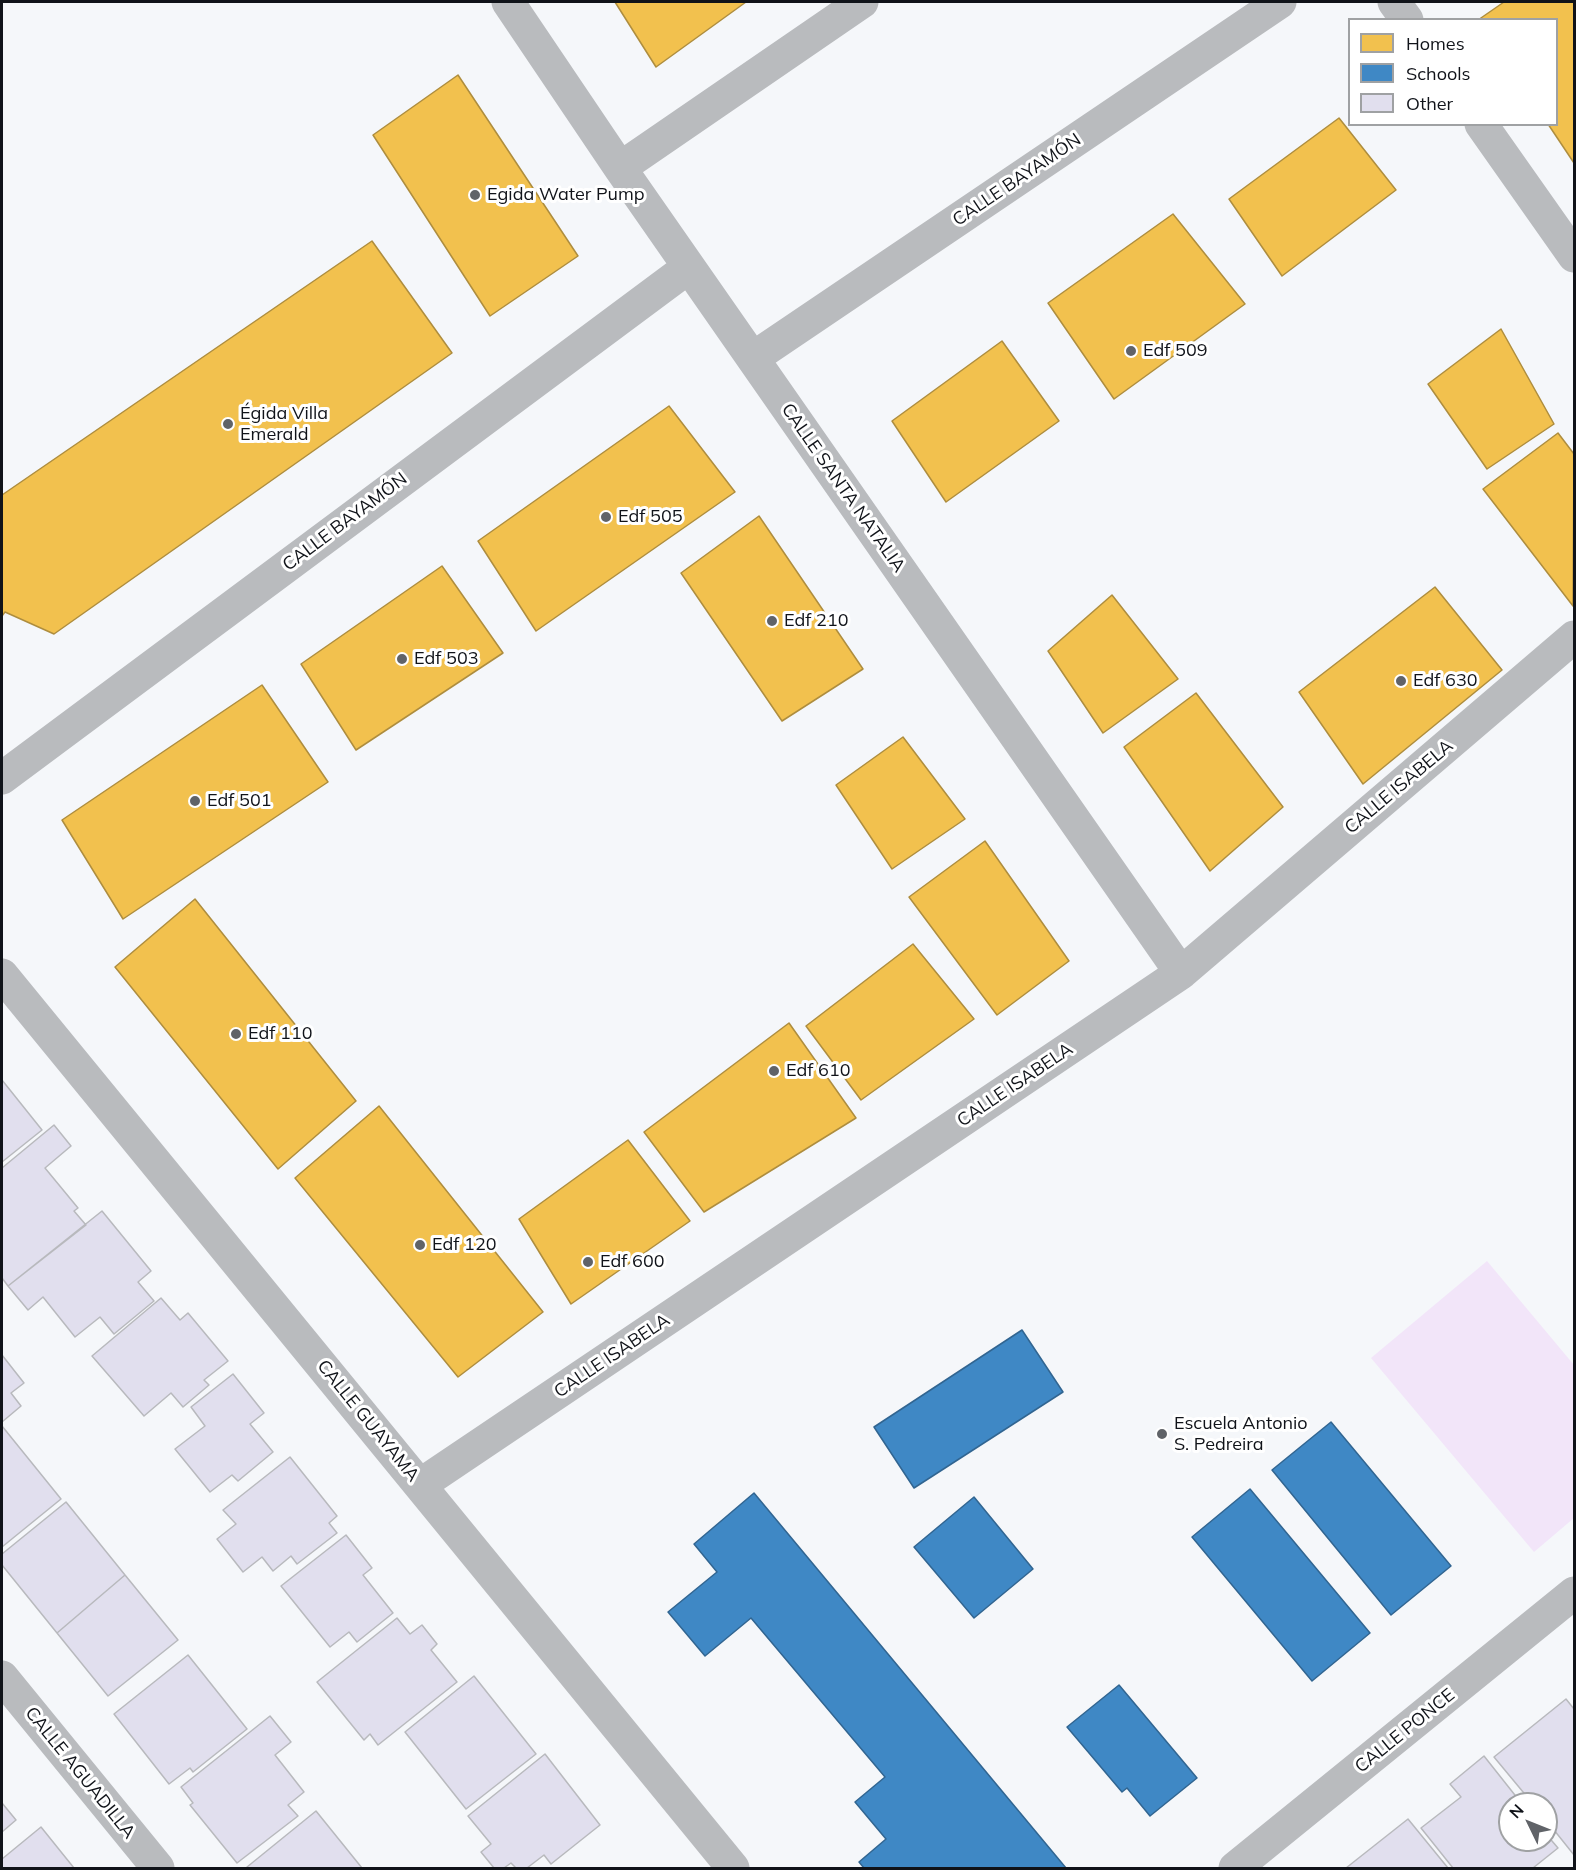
<!DOCTYPE html>
<meta charset="utf-8">
<style>
body{margin:0}
#map{position:relative;width:1576px;height:1870px;overflow:hidden;background:#f5f7fa;font-family:Mulish,sans-serif}
canvas{display:block}
.frame{position:absolute;inset:0;border:3px solid #101319;pointer-events:none}
.legend{position:absolute;left:1348px;top:18px;width:210px;height:108px;box-sizing:border-box;background:#fff;border:2px solid #9fa1a3;margin:0;padding:8px 10px;list-style:none;font-size:18px;color:#101319}
.legend li{display:flex;align-items:center;gap:12px;height:30px}
.legend b{width:30px;border:2px solid #9fa1a3}
.north{position:absolute;left:1498px;top:1792px;width:60px;height:60px;box-sizing:border-box;background:#fff;border:2px solid #9fa1a3;border-radius:50%;rotate:313deg;font-size:16px;font-weight:700;line-height:24px;text-align:center;color:#101319}
.north::after{content:'';display:block;margin:auto;width:21px;height:27px;background:#606368;clip-path:polygon(50% 0,100% 100%,50% 72%,0 100%)}
</style>
<div id="map">
<canvas width="1576" height="1870"></canvas>
<div class="frame"></div>
<ul class="legend">
<li><b style="height:16px;background:#f2c14e"></b>Homes</li>
<li><b style="height:16px;background:#3f88c5"></b>Schools</li>
<li><b style="height:16px;background:#e1dfee"></b>Other</li>
</ul>
<div class="north">N</div>
</div>
<script>
const g = document.querySelector('canvas').getContext('2d');
g.lineJoin = 'round';
function fillPath(path, color) { g.fillStyle = color; g.fill(path, 'evenodd'); }
function strokePath(path, color, width, dash) { g.strokeStyle = color; g.lineWidth = width; g.lineCap = dash ? 'butt' : 'round'; g.setLineDash(dash || []); g.stroke(path); }
function drawText(font, color, halo, rows, align = 'center') {
  g.font = font + ' Mulish,sans-serif'; g.lineWidth = 6; g.setLineDash([]); g.textBaseline = 'middle'; g.strokeStyle = halo; g.fillStyle = color; for (const [text, x, y, turn = 0] of rows) {
    g.save(); g.translate(x, y); g.rotate((+turn || 0) * Math.PI / 180); g.textAlign = isNaN(turn) ? turn : align; if (halo) g.strokeText(text, 0, 0); g.fillText(text, 0, 0); g.restore();
  }
}
fillPath(new Path2D(`
 M1487,1261l87,104v153l-40,34 -163,-194z`), '#f2e5f9');
const homes = new Path2D(`
 M615,2h131l-90,65z
 M1504,2h70v161l-26,-39h8v-104h-78z
 M458,75l120,181 -88,60 -117,-181z
 M1339,118l57,72 -114,86 -53,-77z
 M1173,214l72,90 -131,95 -66,-96z
 M372,241l80,112 -398,281 -49,-22 -3,4v-121z
 M1501,329l53,95 -67,45 -59,-85z
 M1002,341l57,80 -113,81 -54,-81z
 M669,406l66,86 -199,139 -58,-90z
 M1558,433l16,21 -1,152 -90,-117z
 M759,516l104,153 -81,52 -101,-148z
 M442,566l61,87 -147,97 -55,-86z
 M1435,587l67,83 -139,114 -64,-92z
 M1112,595l66,84 -75,54 -55,-82z
 M262,685l66,97 -205,137 -61,-99z
 M1196,693l87,114 -73,64 -86,-124z
 M903,737l62,82 -73,50 -56,-84z
 M985,841l84,120 -72,54 -88,-118z
 M195,899l161,202 -78,68 -163,-202z
 M913,944l61,75 -113,81 -55,-74z
 M789,1023l67,95 -152,94 -60,-80z
 M379,1106l164,206 -85,65 -163,-199z
 M628,1140l62,81 -119,83 -52,-85z`);
fillPath(homes, '#f2c14e');
strokePath(homes, '#ae8d3e', 1.5);
const schools = new Path2D(`
 M1022,1330l41,62 -149,96 -40,-61z
 M1331,1422l120,144 -60,49 -119,-145z
 M1250,1489l120,144 -58,48 -120,-144z
 M754,1493l312,375h-202l-5,-6 27,-23 -31,-37 30,-25 -134,-159 -46,38 -37,-44 49,-40 -23,-28z
 M974,1497l59,72 -59,49 -60,-71z
 M1119,1685l78,93 -47,38 -23,-28 -5,4 -55,-65z`);
fillPath(schools, '#3f88c5');
strokePath(schools, '#316591', 1.5);
const building = new Path2D(`
 M2,1080l40,50 -40,32z
 M54,1125l17,21 -26,22 33,40 -4,3 12,14 -78,61 -6,-8v-110z
 M102,1211l49,60 -13,11 16,19 -40,33 -14,-17 -25,20 -32,-40 -15,13 -20,-24z
 M161,1298l19,22 8,-7 40,48 -24,19 5,5 -26,22 -12,-14 -27,23 -52,-60z
 M2,1355l22,28 -13,10 10,13 -19,16z
 M233,1374l31,39 -14,11 23,28 -35,29 -6,-6 -22,17 -35,-43 30,-23 -14,-19z
 M2,1426l59,73 -59,48z
 M290,1457l47,59 -8,7 8,10 -40,31 -6,-8 -18,15 -11,-14 -19,15 -26,-33 19,-15 -13,-14z
 M66,1502l59,73 -68,58 -55,-68v-11z
 M346,1535l26,33 -9,7 30,38 -36,29 -8,-10 -19,15 -49,-61z
 M125,1575l53,65 -70,56 -51,-63z
 M397,1618l13,16 12,-9 15,19 -6,6 26,32 -79,63 -8,-11 -6,6 -47,-58z
 M188,1655l59,74 -54,43 -3,-4 -21,16 -55,-70z
 M474,1676l62,78 -70,55 -61,-77z
 M1566,1699l8,10v146l-28,-35v-16h-13l-39,-47z
 M270,1716l21,26 -16,13 29,37 -16,13 10,11 -61,47 -47,-58 3,-2 -12,-16z
 M545,1754l55,71 -49,39 -7,-9 -17,13h-11l-5,-5 -7,5h-10l-13,-16 10,-8 -23,-28z
 M1484,1756l38,48h-12v36h36v-6l12,14 -25,20h-80l-32,-40 40,-31 -11,-13z
 M2,1803l14,17 -14,12z
 M316,1811l46,57h-114l-1,-1z
 M1408,1819l40,49h-102z
 M41,1827l33,41h-72v-9z`);
fillPath(building, '#e1dfee');
strokePath(building, '#b8b9bd', 1.5);
strokePath(new Path2D(`
 M508,2l112,166 561,805
 M1394,2l13,18
 M1481,124l93,132
 M620,168l242,-166
 M753,358l527,-356
 M2,778l687,-511
 M2,975l731,893
 M420,1485l761,-512 393,-336
 M2,1677l156,191
 M1235,1868l339,-275`), '#b9bbbe', 33);
for (const [x, y, r, color] of [
 [475,195,6,"#606368"],
 [1131,351,6,"#606368"],
 [228,424,6,"#606368"],
 [606,517,6,"#606368"],
 [772,621,6,"#606368"],
 [402,659,6,"#606368"],
 [1401,681,6,"#606368"],
 [195,801,6,"#606368"],
 [236,1034,6,"#606368"],
 [774,1071,6,"#606368"],
 [420,1245,6,"#606368"],
 [588,1262,6,"#606368"],
 [1162,1434,6,"#606368"]
]) { const dot = new Path2D(); dot.arc(x, y, r, 0, 2 * Math.PI); g.fillStyle = color; g.fill(dot); strokePath(dot, '#fff', 2); }
drawText('18px', '#101319', '#fff', [
 ["CALLE BAYAMÓN",1017,180,-34],
 ["CALLE SANTA NATALIA",843,488,55],
 ["CALLE BAYAMÓN",345,522,-37],
 ["CALLE ISABELA",1399,787,-40],
 ["CALLE ISABELA",1015,1085,-34],
 ["CALLE ISABELA",612,1356,-34],
 ["CALLE GUAYAMA",368,1421,51],
 ["CALLE PONCE",1405,1731,-39],
 ["CALLE AGUADILLA",80,1773,51]
]);
drawText('18px', '#101319', '#fff', [
 ["Egida Water Pump",487,195],
 ["Edf 509",1143,351],
 ["Égida Villa",240,414],
 ["Emerald",240,435],
 ["Edf 505",618,517],
 ["Edf 210",784,621],
 ["Edf 503",414,659],
 ["Edf 630",1413,681],
 ["Edf 501",207,801],
 ["Edf 110",248,1034],
 ["Edf 610",786,1071],
 ["Edf 120",432,1245],
 ["Edf 600",600,1262],
 ["Escuela Antonio",1174,1424],
 ["S. Pedreira",1174,1445]
], 'left');
</script>
